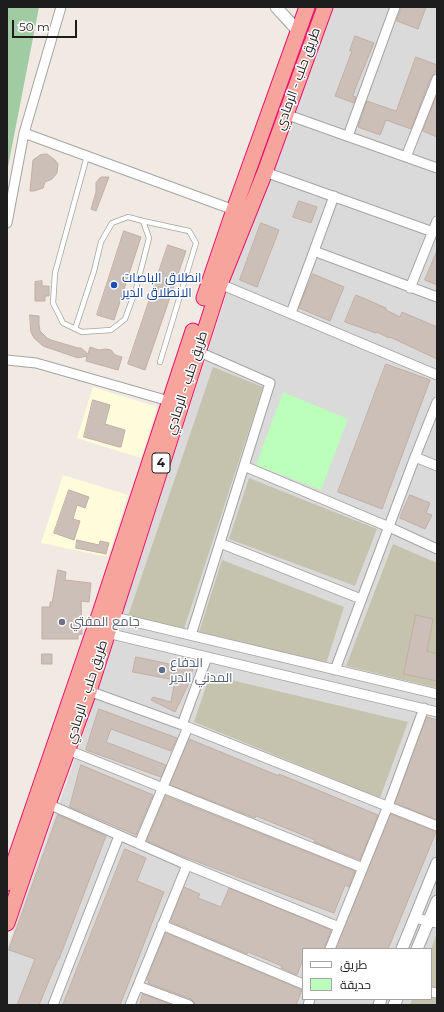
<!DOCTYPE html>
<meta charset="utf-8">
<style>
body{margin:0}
#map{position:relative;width:444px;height:1012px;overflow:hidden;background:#f0eae2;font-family:Montserrat,Cairo,sans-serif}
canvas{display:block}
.frame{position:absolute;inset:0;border:8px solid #1d1d1d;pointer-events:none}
.legend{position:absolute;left:302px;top:948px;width:130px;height:52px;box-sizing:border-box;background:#fff;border:1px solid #a5a5a5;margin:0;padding:5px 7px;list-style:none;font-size:12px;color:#1d1d1d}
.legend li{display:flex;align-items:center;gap:8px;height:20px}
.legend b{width:20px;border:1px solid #a5a5a5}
.scale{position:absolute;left:12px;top:20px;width:65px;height:18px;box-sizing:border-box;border:2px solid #1d1d1d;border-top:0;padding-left:5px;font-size:12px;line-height:14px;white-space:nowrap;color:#1d1d1d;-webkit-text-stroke:3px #fff;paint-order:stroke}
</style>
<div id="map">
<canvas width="444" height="1012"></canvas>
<div class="frame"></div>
<ul class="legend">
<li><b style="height:5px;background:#fff"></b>طريق</li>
<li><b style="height:11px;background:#bbffba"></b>حديقة</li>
</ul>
<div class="scale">50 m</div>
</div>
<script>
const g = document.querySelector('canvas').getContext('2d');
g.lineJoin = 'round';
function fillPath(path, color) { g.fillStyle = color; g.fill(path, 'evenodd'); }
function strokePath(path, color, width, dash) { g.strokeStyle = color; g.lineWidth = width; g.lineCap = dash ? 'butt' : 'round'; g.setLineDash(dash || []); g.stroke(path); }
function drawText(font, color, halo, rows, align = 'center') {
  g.font = font + ' Montserrat,Cairo,sans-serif'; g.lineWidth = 3; g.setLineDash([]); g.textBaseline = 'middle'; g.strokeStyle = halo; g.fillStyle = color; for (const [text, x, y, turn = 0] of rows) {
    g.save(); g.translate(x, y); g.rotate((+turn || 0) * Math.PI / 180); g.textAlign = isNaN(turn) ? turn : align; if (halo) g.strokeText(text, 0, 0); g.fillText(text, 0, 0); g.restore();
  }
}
fillPath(new Path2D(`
 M330,7h107v998h-430v-56l70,-196 154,-473zM303,949h128v50h-128z`), '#dbdada');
fillPath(new Path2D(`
 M93,387l64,20 -16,51 -64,-20z
 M63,475l65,20 -20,62 -67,-14z`), '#fffcdc');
fillPath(new Path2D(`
 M213,367l50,20 -79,242 -56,-13z
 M249,478l128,51 -22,57 -126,-47z
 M393,544l44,19v125l-91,-22z
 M222,560l122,47 -18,57 -127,-32z
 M210,675l198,47 -28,76 -186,-76z
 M437,933v72h-27l2,-6h19v-50z`), '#c5c3ad');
fillPath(new Path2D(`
 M7,7h32l-32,165z`), '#a1cba3');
fillPath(new Path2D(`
 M283,392l65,27 -27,71 -65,-25z`), '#bbffba');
const building = new Path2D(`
 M402,7h24l-8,22 -21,-8z
 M355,36l19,7 -19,46 -2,7 3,1 -2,6 -19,-7 17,-45h-2z
 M416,57l21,8v4l-2,4 -4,4 -20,52 -25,-9 -6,15 -22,-8 9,-26 29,10z
 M437,95v42l-14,-6z
 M47,154l8,6 3,4 -1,9 -5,6 -7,3 -2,6 -9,3h-4l3,-31 7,-5z
 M101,177h8l-13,34 -5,-2 5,-17v-9z
 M299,201l18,6 -6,16 -18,-6z
 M261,223l18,7 -22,57 -17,-7z
 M124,231l17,6 -27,83 -17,-5z
 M168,245l18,6 -41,119 -17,-6z
 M437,251v34l-12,-5z
 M313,274l31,13 -14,34 -31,-13z
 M42,281v5h7v10h-4v5h-10v-19z
 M356,295l30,13v2l14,7 2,-5 35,15v32l-47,-22 -1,1 -12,-6 -1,1 -31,-11z
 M30,315l9,1v9l1,6 7,7 4,2 27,8h3l7,6 2,-7 9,3 7,-1 5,1 4,5 7,2 -4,13 -32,-9 1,-5 -9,2 -35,-12 -9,-8 -3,-6z
 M386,364l44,16 -48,129 -44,-17z
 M93,400l17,5 -5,19 20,6 -4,17h-2l-35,-10z
 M69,490l20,7 -4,11 -8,-3 -4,14 7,2 -6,19 -20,-7z
 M410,495l20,8 -4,10 6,2 -7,14 -25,-11z
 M77,540l22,5 1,-4 9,2 -3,11 -30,-6z
 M58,570l8,2 -1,8 26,3 -2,19 -8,-1 1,33 -4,1v4h-36v-32h8v-5h2z
 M416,615l17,4 -6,32 10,3v27l-33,-7z
 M42,654h10v10h-10z
 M136,657l57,12 -5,16 -13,27 -24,-12 2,-3 18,5 4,-22 -42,-8z
 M99,709l78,29 -6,13 -60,-22 -5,13 60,23 -5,12 -75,-27z
 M427,717l10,3v100l-42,-17z
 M189,739l90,37v-2l99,41 -18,45 -46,-18 1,-2 -59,-24 -1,2 -85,-33z
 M81,765l72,30 -17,40 -66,-28z
 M166,796l189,75 -6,16 -4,-2 -11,28 -160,-60 -27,-12z
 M391,814l45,18 -48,117h-52z
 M58,815l48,21 -47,123h-1l-19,46h-22l18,-46 -26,-9z
 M125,849l21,9 -9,23 27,11 -44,113h-57z
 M184,887l16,7 -2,4 23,9 8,-19 102,42 -7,19h-21v10l-6,16 -16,-7 1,-2 -34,-14 -1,2 -76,-32z
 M166,933l136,57 -6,15h-101l-1,-3 -3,-3 -43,-16 1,-3h-2z
 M143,994l29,11h-32z`);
fillPath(building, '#ccbfb8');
strokePath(building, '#c3aea3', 1);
const service = new Path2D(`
 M143,221l46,10 7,12 -36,119
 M75,329l19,-58 7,-29 11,-19 16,-6 15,4 6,17 -13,51 -11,30 -14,11 -29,2 -19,-9 -10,-20 2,-30 32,-117`);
const minor = new Path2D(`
 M285,114l152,54
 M24,133l210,77
 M348,136l47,-129
 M406,157l31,-78
 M265,172l168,60
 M7,223l17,-90 37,-126
 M314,251l20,-55
 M220,284l217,91
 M410,288l27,-67
 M291,313l23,-62 123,46
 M7,360l29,3 133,38
 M415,457l22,9
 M244,466l145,61 48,22
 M220,543l141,56
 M110,616l327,78
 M103,632l334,80
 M191,635l79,-252 -73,-32
 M335,670l80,-213 22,-55
 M89,691l99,36 249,99
 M182,725l25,-68
 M68,750l295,118
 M48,804l139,61 152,62
 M139,844l49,-117
 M415,918l22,5
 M162,925l141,59
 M330,949l58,-143 36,-98
 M138,986l51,19
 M431,992l6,1
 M53,1005l66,-169
 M130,1005l57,-140
 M308,1005l2,-6`);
const tertiary = new Path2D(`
 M276,7l22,24
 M402,949l35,-86
 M417,949l20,-48
 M379,1005l2,-6
 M394,1005l3,-6`);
const trunk = new Path2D(`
 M204,298l30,-88 73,-203
 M7,883l93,-270 93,-282
 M7,923l41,-119 41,-113 131,-407 45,-112 60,-165`);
strokePath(service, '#a4a4a4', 6);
strokePath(minor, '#a4a4a4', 11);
strokePath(tertiary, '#a4a4a4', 13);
strokePath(trunk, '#ea1270', 17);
strokePath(service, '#fff', 4.5);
strokePath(minor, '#fff', 9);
strokePath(tertiary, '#fff', 11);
strokePath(trunk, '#f7a59c', 15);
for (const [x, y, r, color] of [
 [114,285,4,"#1a4fb4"],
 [62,622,4,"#6b7280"],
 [162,670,4,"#5c6f8a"]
]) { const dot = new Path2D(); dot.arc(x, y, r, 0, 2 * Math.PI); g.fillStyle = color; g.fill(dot); strokePath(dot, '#fff', 1.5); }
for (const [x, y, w] of [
 [161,463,18]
]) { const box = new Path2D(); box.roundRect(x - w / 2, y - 10, w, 20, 3); g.fillStyle = '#fff'; g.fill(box); strokePath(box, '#1d1d1d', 1); }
drawText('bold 12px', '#1d1d1d', null, [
 ["4",161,463]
]);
drawText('13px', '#1d1d1d', '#fff', [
 ["طريق حلب - الرمادي",298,79,-70],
 ["طريق حلب - الرمادي",187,383,-72],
 ["طريق حلب - الرمادي",87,692,-72]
]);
drawText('13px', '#164399', '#fff', [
 ["انطلاق الباصات",122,278],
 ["الانطلاق الدير",122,293]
], 'left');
drawText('13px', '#5b616d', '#fff', [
 ["جامع المفتي",70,622]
], 'left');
drawText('13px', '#4e5e75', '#fff', [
 ["الدفاع",170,663],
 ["المدني الدير",170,678]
], 'left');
</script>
